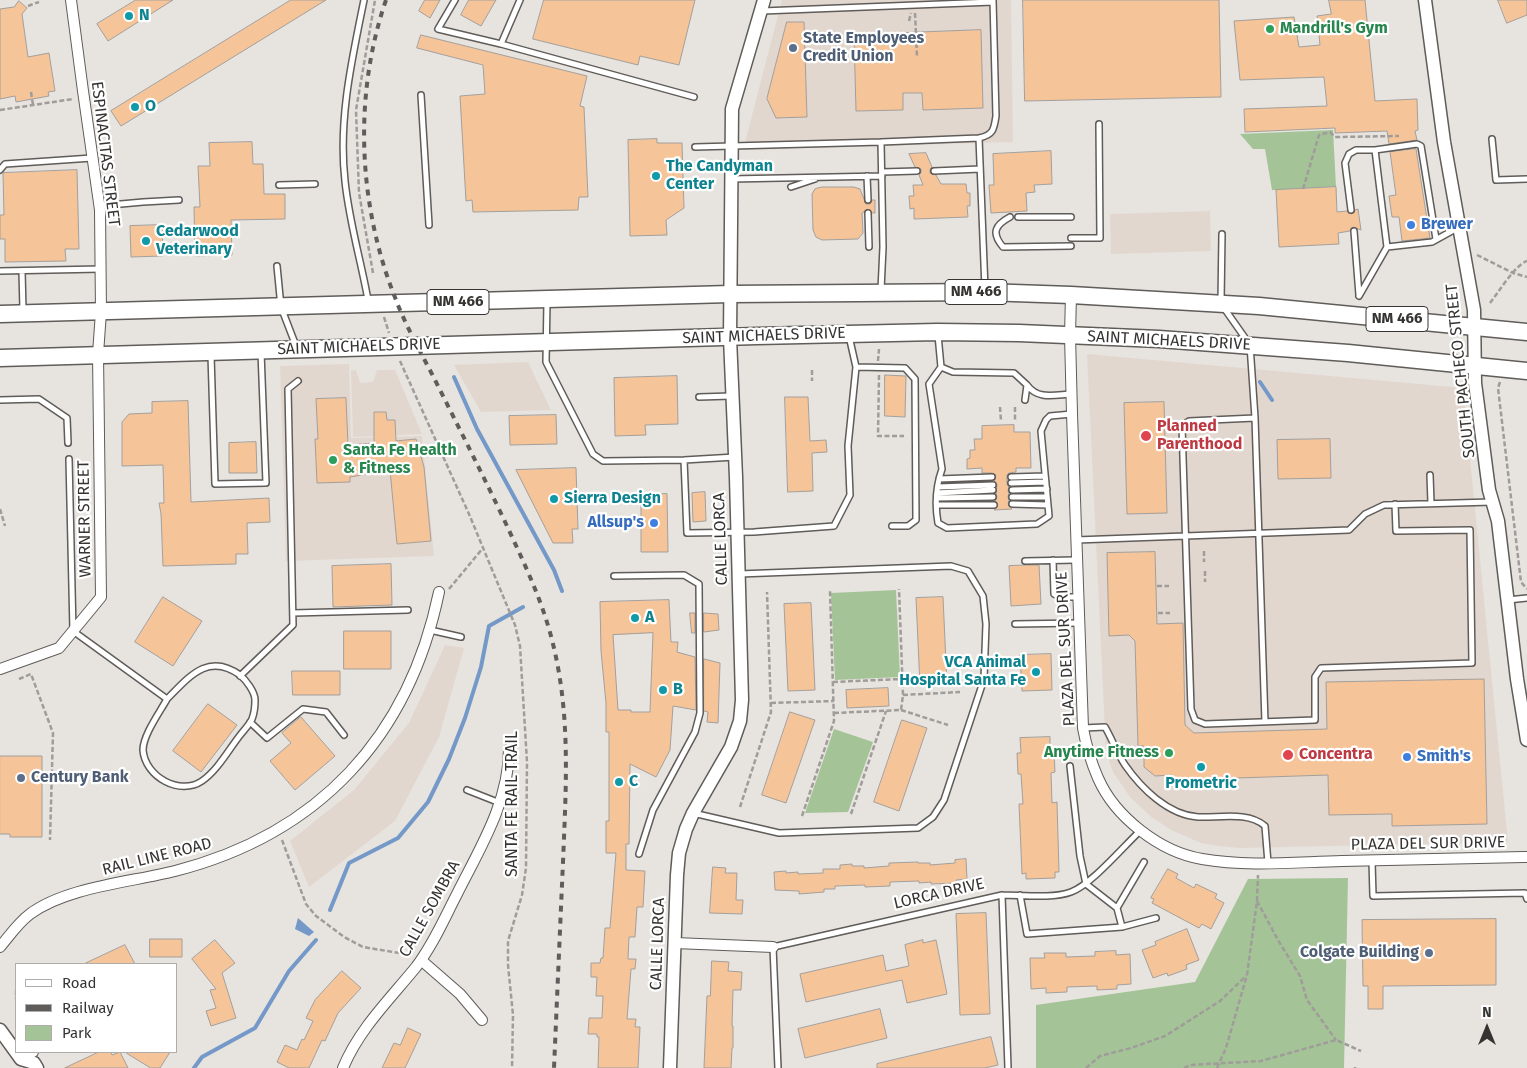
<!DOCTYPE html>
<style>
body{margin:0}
#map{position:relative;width:1527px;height:1068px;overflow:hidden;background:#e7e3df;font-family:"Fira Sans",sans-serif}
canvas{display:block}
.legend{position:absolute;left:15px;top:963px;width:162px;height:90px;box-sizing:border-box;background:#fff;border:1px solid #afaead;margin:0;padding:6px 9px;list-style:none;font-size:15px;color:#363433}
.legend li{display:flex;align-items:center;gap:10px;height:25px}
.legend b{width:25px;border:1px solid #afaead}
.north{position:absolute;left:1462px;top:1003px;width:50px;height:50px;-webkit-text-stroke:4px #fff;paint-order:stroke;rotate:0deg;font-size:14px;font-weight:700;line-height:20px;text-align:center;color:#363433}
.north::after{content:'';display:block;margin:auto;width:18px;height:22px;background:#363433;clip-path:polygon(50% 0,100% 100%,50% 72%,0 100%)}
</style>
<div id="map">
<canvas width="1527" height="1068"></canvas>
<ul class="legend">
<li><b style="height:6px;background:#fff"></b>Road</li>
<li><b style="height:6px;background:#5f5d5b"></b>Railway</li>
<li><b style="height:14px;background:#a4c497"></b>Park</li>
</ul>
<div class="north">N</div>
</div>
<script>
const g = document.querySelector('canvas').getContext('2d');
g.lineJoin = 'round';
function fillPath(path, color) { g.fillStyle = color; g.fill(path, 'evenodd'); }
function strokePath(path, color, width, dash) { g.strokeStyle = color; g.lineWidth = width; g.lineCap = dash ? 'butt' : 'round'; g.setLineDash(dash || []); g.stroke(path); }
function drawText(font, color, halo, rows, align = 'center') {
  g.font = font + ' "Fira Sans",sans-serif'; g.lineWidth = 4.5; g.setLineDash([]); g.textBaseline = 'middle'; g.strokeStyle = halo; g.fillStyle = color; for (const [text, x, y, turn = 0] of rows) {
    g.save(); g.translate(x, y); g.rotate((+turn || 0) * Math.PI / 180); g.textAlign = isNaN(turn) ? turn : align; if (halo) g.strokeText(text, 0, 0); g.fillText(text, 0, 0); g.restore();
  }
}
fillPath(new Path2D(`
 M782,0h229l2,142 -270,8z
 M1210,211l1,40 -100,3 -1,-40z
 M1087,354l376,34 45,454 -268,6 -22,-2 -17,-3 -30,-13 -21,-14 -20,-19 -17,-25 -7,-21z
 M528,362l23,48 -70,2 -27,-47z
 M349,364l2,74 71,-2 12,120 -148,5 -6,-195z
 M356,370l4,13 13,-1 4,-12h18l27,64 -69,3 -2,-66z
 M445,645l19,3 -25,89 -44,84 -86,66 -19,-46 64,-51 55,-67z`), '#e2d7cf');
fillPath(new Path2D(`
 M1333,130l3,57 -60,3h-4l-7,-41h-12l-13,-15z
 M896,590l4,87 -65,3 -4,-87z
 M834,729l39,13 -25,70 -43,1z
 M1348,878l-4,190h-308v-63l159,-23 53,-103z`), '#a4c497');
fillPath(new Path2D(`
 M298,918l16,14 -5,4 -14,-7z`), '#7499c8');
strokePath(new Path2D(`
 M454,377l23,52 77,141 8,21
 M1260,382l12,18
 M330,910l19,-47 49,-25 30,-36 21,-43 16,-41 16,-51 8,-41 34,-19
 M194,1068l8,-11 53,-29 34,-57 27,-31`), '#7499c8', 4);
const building = new Path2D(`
 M136,0h37l-65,41 -11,-17z
 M291,0h35l-205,126 -10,-15z
 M425,0h15l-10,18 -11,-7z
 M469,0h27l-15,26 -20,-11z
 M544,0h151l-16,65 -39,-9 -2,9 -105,-26z
 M1023,0h196l2,97 -196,4z
 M1329,0h36l10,101 42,-2 1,31 -3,1 2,9 -28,4 -2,-13 -52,2v-5l-90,4 -1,-23 83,-3 -3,-29 -84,3 -6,-59 60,-4 5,30 21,-2 -3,-29 14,-2z
 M1498,0h29v15l-20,8z
 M19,1l8,7 -5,6 6,43 21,-4 6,38 -7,1 1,4 -33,6 -1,-6 -15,3v-90l14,-2z
 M787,22h17l3,95 -31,1 -9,-19z
 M981,30l2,78 -60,2 -1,-17h-19v17l-47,1 -2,-76z
 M421,35l166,41 -7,30 4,1 4,90h-9l-1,13 -105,2 -1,-12 -6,1 -6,-105 25,-2 -2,-29 -66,-17z
 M657,139v4h25l2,65 -18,12 1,15 -37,1 -2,-96z
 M252,142l1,22h10l1,30h21v25l-54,1 1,35 -37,1 -1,-49h6l-2,-41h12l-1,-23z
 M1416,149l14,89 -28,3 -3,-24h-7l-3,-21 7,-1 -6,-43z
 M1051,151l1,33 -18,1 1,7 -9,1 1,18 -36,2 -2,-28h5l-1,-31z
 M926,153l6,14 -2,2v4l6,2 5,9h25l1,9h3v13h-3l1,11 -54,2v-11l-4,1 -1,-13h5l-1,-11h10l-4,-10 2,-2v-4l-6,-2 -6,-13z
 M77,170l2,79h-14l1,12 -61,1v-23h-5v-24h4l-1,-42z
 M822,187h32l6,2 6,15h4l2,-4h3v13h-3l-4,-4 -6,4 1,20 -5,6 -36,1 -6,-3 -3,-7 -1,-36 3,-5z
 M1336,187l1,25 10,-1 4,3 3,-1 1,-3 3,-1 3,21 -8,-3 -3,4 -12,2 1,11 -60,3 -3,-57z
 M162,225l1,31 -32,1 -1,-31z
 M885,375l21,1 -1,41 -20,-1z
 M677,376l1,48 -33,1 1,10 -31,1 -1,-58z
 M785,397h23l2,44 16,-1 1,12 -15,1 1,38 -25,1z
 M346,398l2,47 26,-2v-31h12l1,8h8l1,21 20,-2 8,28 7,74 -34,3 -7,-74 -40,7v5l-33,1 -2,-44h3l-2,-40z
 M188,401l3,101 78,-4 1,24 -23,1 1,31h-12v10l-73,2 -2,-52 -2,-11h5l-1,-38 -41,1v-44l7,-8 23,-1v-11z
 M1164,402l3,111 -40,1 -3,-111z
 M556,415l1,29 -47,1 -1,-29z
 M1014,425v7h16l1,36h-15v4l-7,1 -2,2v9l2,3 -1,4 1,2 -1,4 1,4 -1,3 4,5 -18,1 4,-5 -3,-4 2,-4 -1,-4 1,-9 -3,-3 2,-6 -4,-2h-10v-5l-15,1v-10l3,-1v-8h5l-1,-11h8v-13z
 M1330,439l1,39 -53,1 -1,-39z
 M256,442l1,31h-28v-30z
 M576,468l2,61h-6l1,14h-20l-37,-73z
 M705,492l1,29 -13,1 -1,-29z
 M667,494l1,58h-27v-57z
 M1155,552l2,72 26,-1 2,102 9,8 133,-4 -1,-47 158,-3 3,145 -95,2v-12l-63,1 -1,-40 -152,5 -4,-5 -17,1 -11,-9v-21h-6l-3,-105 -6,-6 -20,1 -2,-83z
 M391,564l1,41 -59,2 -1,-41z
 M1027,565h12l2,39 -30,2 -2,-40z
 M163,597l39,24 -29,45 -38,-24z
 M943,597l4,88 -27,1 -4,-88z
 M669,600l2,42h7l-1,10 18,5 1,53 -23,-4 -3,44 -14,27 -26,-13 -1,80h-3v26l19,1 -2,36h-6l-2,30h-6l-1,22h8l-1,10h-4l-4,50h9l-1,8h5l-2,41h-40l1,-31h-2v-3h-9l1,-16h13l1,-22h-7l1,-19h-6v-14h9l1,-5h2l2,-30h5l6,-75h-10v-32h3v-89h-3v-29l-5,-52 -1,-49zM653,633l-3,79h-19v-2h-13l-5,-75z
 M811,603l4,87 -27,1 -4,-87z
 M690,613h5v20h-3z
 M704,613l14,1 1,16 -15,2z
 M344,631h47v38h-47z
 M1051,654l1,36 -30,1 -2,-36z
 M704,659l16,4 -2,60 -11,-1 1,-10 -4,-1z
 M292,671h48v24h-47z
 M888,688l1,18 -42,2 -1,-18z
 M208,704l29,21 -36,47 -28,-21z
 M790,712l25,8 -29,83 -24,-8z
 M301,717l34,39 -40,34 -25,-29 21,-18 -9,-10z
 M902,720l25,8 -28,83 -25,-9z
 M1050,737v15h4l1,20 -4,1 1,30 5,-1 2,70h-4v6l-29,1v-6l-4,1 -3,-70h4l-2,-30h-3l-1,-21h4l-1,-15z
 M0,756h42v81h-32v-3h-10z
 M966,859l1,20 -11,1v3l-25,1v-2l-12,1v-2l-29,1v4l-25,1v-2l-30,1v3h-11v3l-25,2v-3l-24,-1 -1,-18 12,-1v2l12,-1v2l25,-1v-4h17v-4l12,-1v2h12v2l25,-2v-3l29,-1v1h12v2l25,-2v-3z
 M713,867l13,1 -1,5h12l-1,27h7l-1,14 -32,-1z
 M1168,869l10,5 -2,4 18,10 2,-4 21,10 -2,4 9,5 -13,26 -9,-5 -3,4 -47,-25 2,-4 -3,-1z
 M986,913l4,101 -30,1 -4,-101z
 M1496,919v66l-113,1v23h-15v-23h-5l-1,-66z
 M1187,929l12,31 -13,5 1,4 -19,7 -1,-3 -14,5 -11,-28 14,-5 -1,-3z
 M150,939h32v18h-32z
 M215,940l20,23 -13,10 14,45 -25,8 -5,-15 10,-3 -6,-18 6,-1 -24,-30z
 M923,940v3l13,-3 11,54 -40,9 -5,-23 -96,22 -6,-28 83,-19 3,16 23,-5 -4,-21z
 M125,945l10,19h-51z
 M1116,951v4l14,-1 1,30 -14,1v4l-20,1v-4l-30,1v5l-21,1v-5l-15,1 -1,-31h15l-1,-5h22v4l29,-1v-4z
 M712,961l17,1 -1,9 14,1 -1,18h-8l-1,36h1v22h-1l-1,20h-27l3,-72h3z
 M342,971l19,17 -23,25 -13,28 -3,-1 -13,28h-20l-12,-6 8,-17 12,5 5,-11 2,1 9,-19 -7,-3 9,-18z
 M880,1009l7,29 -82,20 -7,-29z
 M408,1028l13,6 -16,34h-23l12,-25 6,2z
 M991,1037l7,28 -13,3h-108v-4z
 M99,1052h12l1,3 8,-3 8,16h-63z
 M125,1052h45l-10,16h-9z`);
fillPath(building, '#f5c498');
strokePath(building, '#a39f9c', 1);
const service = new Path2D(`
 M364,0c-12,59 -26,120 -19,181 4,40 16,80 23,119
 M455,0l-17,29 63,15
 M520,0l-19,44 193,53
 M762,11l231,-9
 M421,95l8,130
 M979,138c14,-3 15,-8 17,-22l-3,-116
 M1492,139l4,41 31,-1
 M881,142l98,-4 6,151
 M695,147l186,-5 2,105 -2,43
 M1375,150l12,97
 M0,170l5,-6 87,-6
 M934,171l46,-2
 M882,172l35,-1
 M867,176l1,24
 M731,179l151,-3
 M279,185l36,-1
 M791,187l24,-8
 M99,206l44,-4 36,-2
 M1351,210l-6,-47 4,-9 7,-4h19l42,-6 4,2 15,93
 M868,213l1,34
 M1010,217c-15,8 -19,16 -7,30l68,-1
 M1018,217h53
 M1354,231l5,64
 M1071,238h29l-1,-114
 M277,266l4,41 15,39
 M0,271l101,-2
 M22,271l1,39
 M1359,296l28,-49 45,-5 27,-15
 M547,301l-1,61 47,92 10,7 81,-1 51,-3
 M1221,301l1,-67
 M1224,308l26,37 5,73 -66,3 -7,5 9,283 4,11 10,4 110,-4v-43l6,-9 151,-5 -2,-133 -74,1 -1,-27
 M938,335l3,32 -12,17 13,85c-6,17 -7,37 -4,54l9,5 90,-4 12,-8 -8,-85 5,-11 4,-4 22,-2
 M211,355l4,129 51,-1 -5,-131
 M856,367l49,1 10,11 1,141 -8,6h-16
 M941,367l12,5 61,1 13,12 -2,15
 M1027,385c11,15 27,10 44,9
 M699,397l32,-1
 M0,400l39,-1 28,19 1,25
 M1255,418l10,304
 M69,459l4,172 94,68c-7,13 -24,36 -24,51 2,27 37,46 59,31 16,-11 27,-32 39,-47 3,-4 9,-10 11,-15 2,-5 3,-14 3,-19 0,-8 -9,-20 -15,-25 -32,-23 -51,2 -73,24
 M684,460l3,73 67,-1 80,-6 16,-31 -2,-49 8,-79 -7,-31
 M1430,475l1,28
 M1011,477l34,-1
 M939,479l53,-2
 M1011,483l35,-1
 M938,487l55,-2
 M1012,490l35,-1
 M937,493l56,-3
 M1012,497h35
 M937,498l56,-1
 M1012,504l36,1
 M937,505h57
 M1076,540l273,-10 16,-16 19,-9 108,-3
 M1053,560l1,34 6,3h18
 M1025,561l51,-1
 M614,576l70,-1 15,9 1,129 -5,19 -42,78 -14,44
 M1508,600l19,-2
 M293,613l115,-3
 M1015,624l64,-1
 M430,630l31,7
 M240,676l53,-51 -5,-236 10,-8
 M250,722l17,16 36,-29 23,3 18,23
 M1083,728l22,-1c7,12 12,26 20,38 16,23 43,50 73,52 21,1 50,-6 67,9l3,37
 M467,790l33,13
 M693,813l86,20 139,-5 15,-11 11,-17 40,-121 2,-55 -3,-28 -15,-25 -17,-5 -212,8
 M1372,861l1,35 152,-3 2,6
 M1002,895c20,0 50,4 69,-3 20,-7 52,-45 69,-61
 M1020,895l7,39 95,-7 -5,-19 -31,-24 -6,-28 -10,-90
 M1117,908l27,-46
 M1122,927l34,-9
 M778,1068l-5,-121 229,-52 6,173`);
const minor = new Path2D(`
 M1071,295l-1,40 2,79 11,314c3,17 8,34 15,50 17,39 62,74 104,81 45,8 94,3 140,2 61,-1 123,-3 185,-4
 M0,669l59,-21 42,-51 -3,-243 3,-42 -1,-102 -17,-119 -12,-91
 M675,943l98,4
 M0,947c10,-12 18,-24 30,-33 36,-27 102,-32 145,-43 144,-37 234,-134 264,-279
 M421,960l39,34 22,26
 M21,1059l12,-7
 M343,1068c16,-39 47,-69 73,-101 17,-22 28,-48 41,-73 23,-46 52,-92 52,-145`);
const tertiary = new Path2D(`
 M1425,0l19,142 30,168 1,73 14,107 9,31 19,158 10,61
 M0,1030l21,29 13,4 3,5
 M670,1068l7,-193 2,-22 7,-24 7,-16 38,-66 9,-26 2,-21 -6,-223 -6,-139 2,-229 32,-109`);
const primary = new Path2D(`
 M0,314l730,-20 255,-2 86,3 188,11 268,26
 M0,358l757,-22 180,-4 82,1 140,6 189,14 179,18`);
strokePath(service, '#5f5c59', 8);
strokePath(minor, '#5f5c59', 12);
strokePath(tertiary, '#5f5c59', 15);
strokePath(primary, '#5f5c59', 19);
strokePath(new Path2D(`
 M28,6l11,-4
 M915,13l2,44
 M909,21l2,-8
 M31,92l2,13
 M0,110l73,-11
 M1303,189l16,-54 11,-3 5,5 64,-1
 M1477,255l36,18 14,4
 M373,273l-14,-80 -3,-83 19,-110
 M1490,303c8,-10 25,-38 37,-42
 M384,317l5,16
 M400,361l69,153 46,111 5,21 7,116 -1,106 -4,27 -14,46v24l5,50 -1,53
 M878,361l1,-12
 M812,370v11
 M879,375l-1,61h26
 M1500,382l-2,6 23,194 6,7
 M1000,407l1,14
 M1015,407v13
 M0,509l5,17
 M1204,551v11
 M1205,571v11
 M1157,586h12
 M449,589l34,-41
 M1158,613h12
 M19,679l12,-5 22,59 -3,107
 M833,682l68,-3
 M903,695l57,-3
 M771,703l63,-2
 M901,710l47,15
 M834,713l67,-3 2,-15 -4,-106
 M740,807l31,-95 -4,-120
 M851,814l35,-103
 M802,816l32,-95 -4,-130
 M282,840l24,64 10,12 28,21 19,10 48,8
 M1257,901l21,39 22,36 7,24 29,40
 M16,990v9
 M1355,1067v1
 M1086,1068l14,-12 31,-8 34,-12 55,-35 26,-25
 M1184,1068l6,-3 71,-4 75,-21 25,11
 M1217,1068l9,-20 21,-73 10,-74 1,-26`), '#9f9c99', 2.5, [5, 2.5]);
strokePath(service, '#fff', 5);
strokePath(minor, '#fff', 10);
strokePath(tertiary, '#fff', 12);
strokePath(primary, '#fff', 16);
strokePath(new Path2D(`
 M386,0c-33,96 -28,206 10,300 10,26 24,51 37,76 25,50 50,99 74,150 17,37 35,74 45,114 19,74 14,146 11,222 -3,68 -6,137 -9,206`), '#5f5d5b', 4, [6, 6]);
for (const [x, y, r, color] of [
 [129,16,5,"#0f9aa8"],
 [1270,29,5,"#2e9e5b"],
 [793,48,5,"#5c6f8a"],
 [135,107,5,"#0f9aa8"],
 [656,176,5,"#0f9aa8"],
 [1411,225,5,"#3f7fe0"],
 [146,241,5,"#0f9aa8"],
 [1146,436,6,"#e0444e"],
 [333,460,5,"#2e9e5b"],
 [554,499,5,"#0f9aa8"],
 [654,523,5,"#3f7fe0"],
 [635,618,5,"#0f9aa8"],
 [1036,672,5,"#0f9aa8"],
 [663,690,5,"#0f9aa8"],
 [1169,753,5,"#2e9e5b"],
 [1288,755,6,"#e0444e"],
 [1407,757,5,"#3f7fe0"],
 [1201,767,5,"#0f9aa8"],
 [21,778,5,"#5c6f8a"],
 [619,782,5,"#0f9aa8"],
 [1429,953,5,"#5c6f8a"]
]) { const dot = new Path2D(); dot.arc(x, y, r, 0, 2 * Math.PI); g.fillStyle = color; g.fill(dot); strokePath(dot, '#fff', 2); }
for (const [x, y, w] of [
 [976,292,62],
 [458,302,62],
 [1397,319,62]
]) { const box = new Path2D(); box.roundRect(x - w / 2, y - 12.5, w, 25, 4); g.fillStyle = '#fff'; g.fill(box); strokePath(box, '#363433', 1); }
drawText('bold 15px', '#363433', null, [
 ["NM 466",976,292],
 ["NM 466",458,302],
 ["NM 466",1397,319]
]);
drawText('bold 16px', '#0d838f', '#fff', [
 ["N",139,16],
 ["O",145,107],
 ["The Candyman",666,167],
 ["Center",666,185],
 ["Cedarwood",156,232],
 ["Veterinary",156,250],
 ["Sierra Design",564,499],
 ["A",645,618],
 ["VCA Animal",1026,663,"right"],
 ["Hospital Santa Fe",1026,681,"right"],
 ["B",673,690],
 ["C",629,782],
 ["Prometric",1201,784,"center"]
], 'left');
drawText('bold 16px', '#27864d', '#fff', [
 ["Mandrill's Gym",1280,29],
 ["Santa Fe Health",343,451],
 ["& Fitness",343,469],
 ["Anytime Fitness",1159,753,"right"]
], 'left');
drawText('bold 16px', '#4e5e75', '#fff', [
 ["State Employees",803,39],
 ["Credit Union",803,57],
 ["Century Bank",31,778],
 ["Colgate Building",1419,953,"right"]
], 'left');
drawText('16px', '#363433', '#fff', [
 ["ESPINACITAS STREET",105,154,83],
 ["SAINT MICHAELS DRIVE",764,336,-2],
 ["SAINT MICHAELS DRIVE",1169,341,3],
 ["SAINT MICHAELS DRIVE",359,347,-2],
 ["SOUTH PACHECO STREET",1461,371,-96],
 ["WARNER STREET",85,519,-91],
 ["CALLE LORCA",721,539,-92],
 ["PLAZA DEL SUR DRIVE",1066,649,-93],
 ["SANTA FE RAIL TRAIL",513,804,-90],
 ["PLAZA DEL SUR DRIVE",1428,844,-1],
 ["RAIL LINE ROAD",157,857,-14],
 ["LORCA DRIVE",939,894,-13],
 ["CALLE SOMBRA",430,909,-61],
 ["CALLE LORCA",658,944,-88]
]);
drawText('bold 16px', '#366cbe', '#fff', [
 ["Brewer",1421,225],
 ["Allsup's",644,523,"right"],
 ["Smith's",1417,757]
], 'left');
drawText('bold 16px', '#be3a42', '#fff', [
 ["Planned",1157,427],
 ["Parenthood",1157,445],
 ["Concentra",1299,755]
], 'left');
</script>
